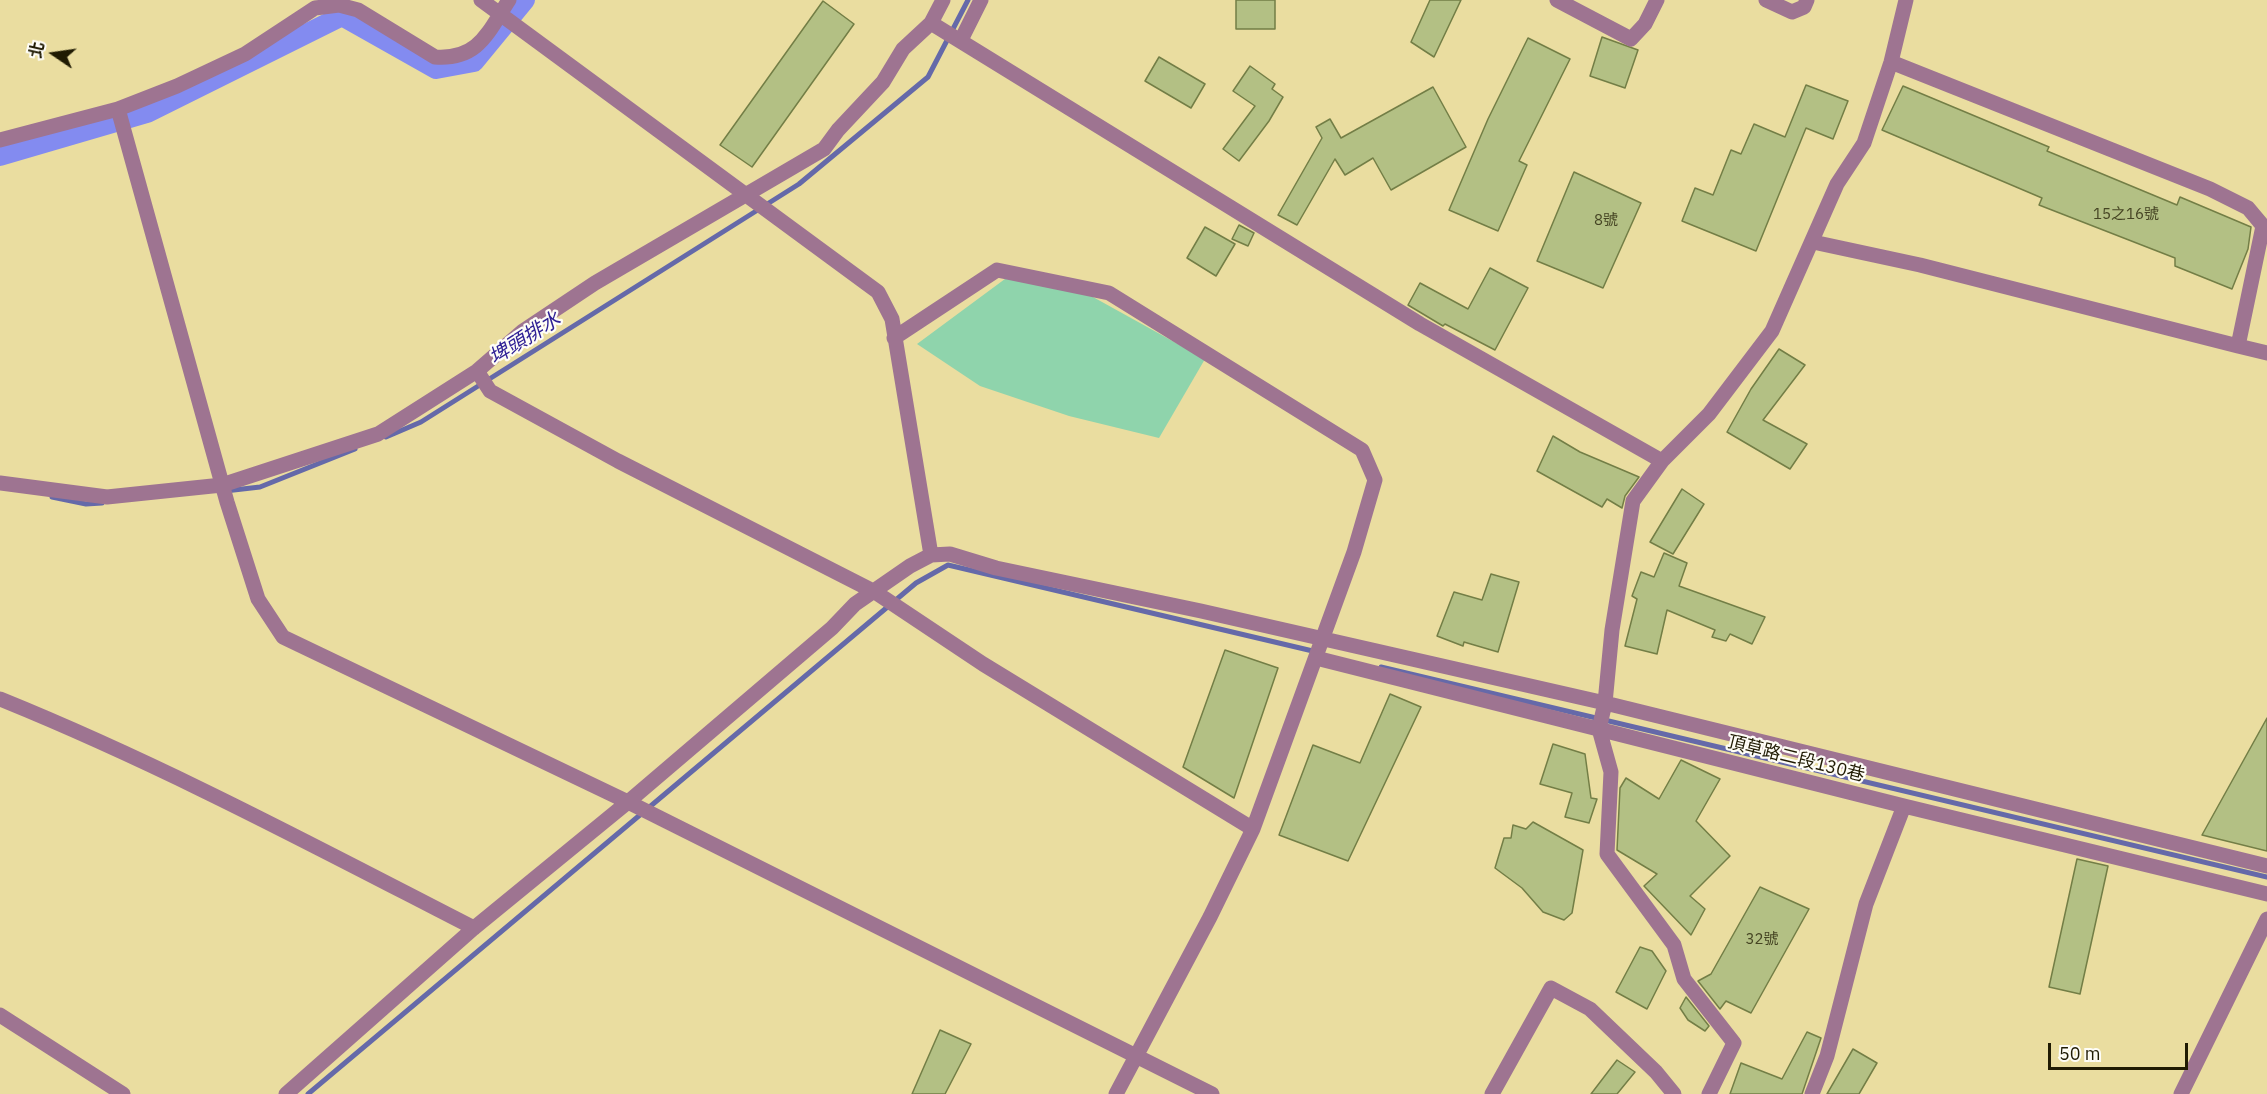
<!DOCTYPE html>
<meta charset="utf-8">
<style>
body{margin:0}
#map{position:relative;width:2267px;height:1094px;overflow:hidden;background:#eadda0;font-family:"IBM Plex Sans","Noto Sans TC",sans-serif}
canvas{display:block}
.north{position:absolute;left:24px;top:24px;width:60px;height:60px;-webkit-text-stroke:4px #fefdf7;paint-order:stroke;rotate:283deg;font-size:16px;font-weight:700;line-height:24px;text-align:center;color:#201b03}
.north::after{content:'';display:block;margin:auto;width:21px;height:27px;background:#201b03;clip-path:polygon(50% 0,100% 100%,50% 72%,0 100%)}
.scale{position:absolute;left:2048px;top:1043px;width:140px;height:27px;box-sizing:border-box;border:3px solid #201b03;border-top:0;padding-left:8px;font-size:18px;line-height:21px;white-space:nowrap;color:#201b03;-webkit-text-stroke:4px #fefdf7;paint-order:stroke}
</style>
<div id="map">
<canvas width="2267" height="1094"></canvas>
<div class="north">北</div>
<div class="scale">50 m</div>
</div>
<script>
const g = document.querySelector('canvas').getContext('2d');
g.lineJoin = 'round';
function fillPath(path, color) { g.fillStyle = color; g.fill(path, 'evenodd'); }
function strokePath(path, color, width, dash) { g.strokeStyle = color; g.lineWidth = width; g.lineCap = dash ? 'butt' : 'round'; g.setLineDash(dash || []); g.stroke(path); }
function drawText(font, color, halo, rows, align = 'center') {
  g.font = font + ' "IBM Plex Sans","Noto Sans TC",sans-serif'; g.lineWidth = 4.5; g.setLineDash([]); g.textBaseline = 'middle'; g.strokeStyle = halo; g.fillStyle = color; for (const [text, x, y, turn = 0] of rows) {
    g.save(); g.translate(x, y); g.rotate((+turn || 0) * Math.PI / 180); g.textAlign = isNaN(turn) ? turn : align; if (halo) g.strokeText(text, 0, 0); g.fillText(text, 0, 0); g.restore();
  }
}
fillPath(new Path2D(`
 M1009,276l75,16 121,67 -46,79 -90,-22 -89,-30 -63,-42z`), '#8fd4ac');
strokePath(new Path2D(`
 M386,437l35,-15 378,-238 129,-107 40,-77
 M225,491l35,-4 95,-38
 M52,497l34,7 16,-1
 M1381,667l886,210
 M308,1094l608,-511 32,-18 369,87`), '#6569a9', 5);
strokePath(new Path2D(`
 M0,156l147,-43 195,-97 94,53 38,-7 51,-62`), '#838bf0', 20);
const building = new Path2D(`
 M1236,0h39v29h-39z
 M1430,0h31l-27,57 -23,-15z
 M823,1l31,23 -102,143 -32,-22z
 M1602,37l36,13 -13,38 -35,-12z
 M1528,38l42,21 -51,102 8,4 -29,66 -49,-21 39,-91z
 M1159,57l46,27 -14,24 -46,-27z
 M1250,66l25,18 -3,5 11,8 -14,24 -30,40 -16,-12 32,-43 -22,-15z
 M1806,85l42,16 -15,38 -27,-11 -50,123 -74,-30 13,-33 18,7 18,-45 10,4 13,-30 31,13z
 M1903,86l146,61 -2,4 130,54 3,-8 71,30 -3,22 -16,40 -57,-23v-8l-136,-53 3,-7 -160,-68z
 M1433,87l33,60 -75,43 -18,-32 -28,17 -10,-16 -38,66 -19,-10 44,-77 -6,-11 14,-8 11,19z
 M1574,172l67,31 -38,85 -66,-27z
 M1239,225l15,8 -6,13 -16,-7z
 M1205,227l30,17 -19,32 -29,-18z
 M1490,268l38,20 -33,62 -50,-26 -2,2 -35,-21 12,-22 48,26z
 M1779,349l26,16 -42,55 44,24 -17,25 -63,-37 24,-43z
 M1553,436l27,16 59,25 -14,19 -3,12 -15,-9 -5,8 -65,-36z
 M1682,489l22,15 -31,50 -23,-12z
 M1664,553l23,10 -8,23 86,31 -13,27 -22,-10 -4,7 -14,-4 3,-7 -48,-20 -10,44 -32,-8 12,-47 -5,-3 9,-24 13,5z
 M1491,574l28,8 -21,70 -34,-10 -1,4 -26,-10 17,-44 28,8z
 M1225,650l53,18 -44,130 -51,-31z
 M1390,694l31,13 -73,154 -69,-26 34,-90 47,18z
 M2267,718v133l-65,-16z
 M1553,744l32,10 6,44 6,1 -8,24 -24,-6 7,-24 -32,-9z
 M1681,760l39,19 -24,42 34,35 -40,40 15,13 -14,26 -47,-49 13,-12 -40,-24 3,-62 6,-10 33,21z
 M1533,822l50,28 -11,63 -8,7 -21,-8 -21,-24 -27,-20 9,-30h7l2,-13 13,4z
 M2077,859l31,7 -28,128 -31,-7z
 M1760,887l49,22 -58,104 -25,-12 -6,8 -22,-28 13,-7z
 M1640,947l12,4 14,20 -19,38 -31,-17z
 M1686,997l23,29 -4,5 -17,-11 -8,-12z
 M940,1030l31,14 -26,50h-33z
 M1807,1032l14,6 -19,56h-72l11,-31 41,16z
 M1853,1049l24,14 -18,31h-32z
 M1617,1060l18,12 -18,22h-26z`);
fillPath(building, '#b3c084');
strokePath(building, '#737e46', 1.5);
strokePath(new Path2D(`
 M481,0l397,292 14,27 39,236
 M1557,0l74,39 14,-15 12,-24
 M1766,0l26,12 12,-5 3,-7
 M931,23l489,301 242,137
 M961,40l20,-40
 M1891,62l319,127 38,19 15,18 -25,120 29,7
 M118,109l109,393 31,97 25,38 345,165 584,292
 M0,140l118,-31 59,-23 68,-32 70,-46 24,-3 19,5 77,47c44,3 53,-25 74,-57
 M1813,242l107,23 318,81
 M894,338l103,-68 112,23 253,157 13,30 -21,72 -101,277 -43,88 -94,177
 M477,371l13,20 128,70 257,131 108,72 270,165
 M0,483l107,14 115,-12 156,-51 99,-63 46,-40 72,-48 229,-134 14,-19 45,-48 20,-33 28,-26 12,-23
 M1316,658l588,148 363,88
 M0,699c163,66 318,149 474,229
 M0,1015l123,79
 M286,1094l188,-166 154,-126 204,-174 23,-24 55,-38 21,-11 19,-1 46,14 205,43 404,92 662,163
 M1492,1094l59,-106 39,21 66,63 18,22
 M1709,1094l25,-51 -50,-64 -10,-34 -67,-91 4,-82 -12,-43 6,-26 7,-73 21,-129 29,-40 47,-47 63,-83 65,-147 27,-41 27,-81 15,-62
 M1812,1094l15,-38 39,-152 38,-98
 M2181,1094l86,-175`), '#9e7491', 15);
drawText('15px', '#454423', null, [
 ["15之16號",2126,215],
 ["8號",1606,221],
 ["32號",1762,940]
]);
drawText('18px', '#201b03', '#fefdf7', [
 ["頂草路二段130巷",1796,759,14]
]);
drawText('italic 20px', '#2f2095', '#fefdf7', [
 ["埤頭排水",525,339,-32]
]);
</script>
